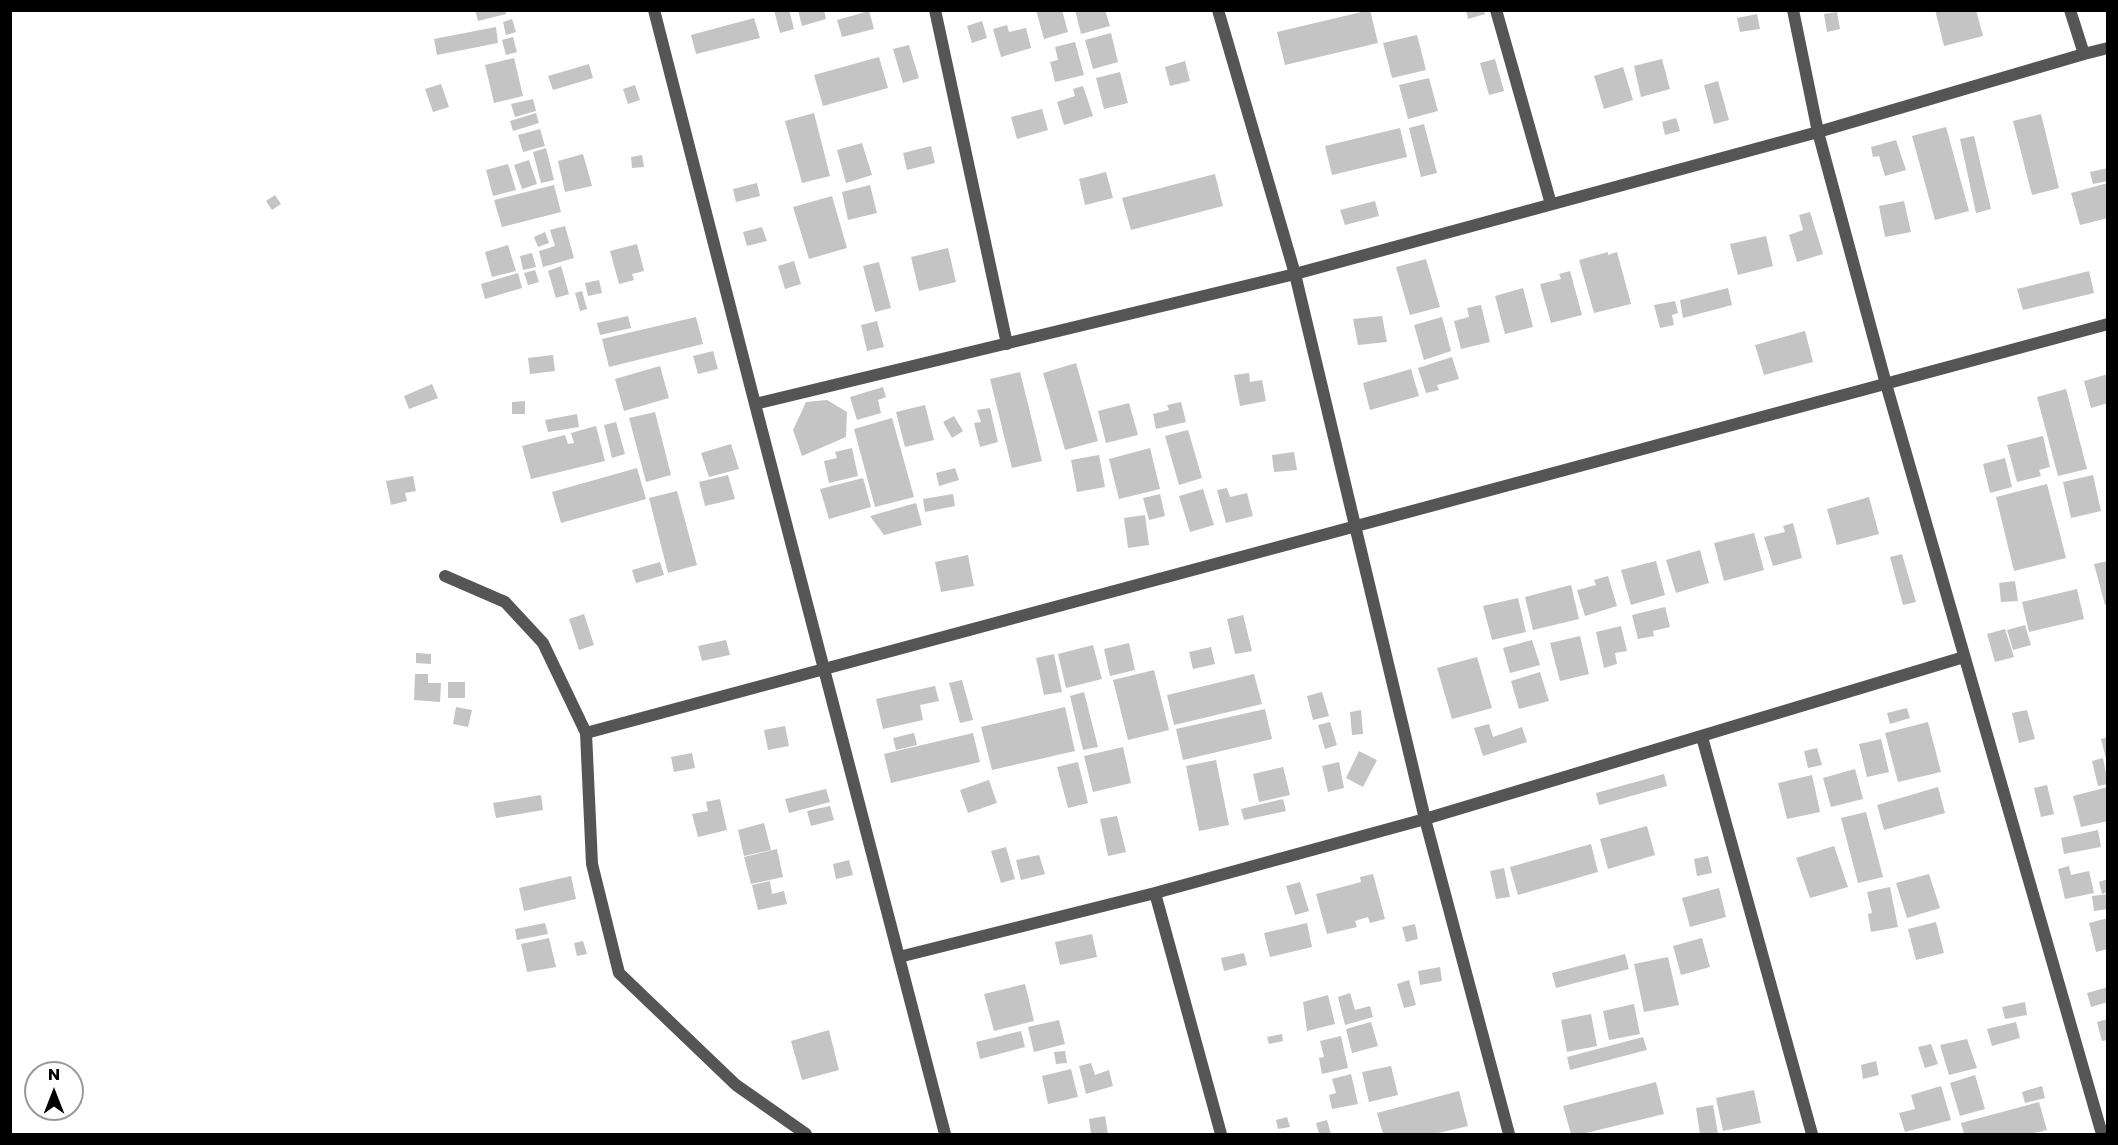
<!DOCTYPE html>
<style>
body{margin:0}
#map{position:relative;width:2118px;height:1145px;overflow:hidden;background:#fff;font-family:Poppins,sans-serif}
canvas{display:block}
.frame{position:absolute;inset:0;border:12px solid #000;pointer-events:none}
.north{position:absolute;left:24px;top:1061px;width:60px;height:60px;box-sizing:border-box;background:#fff;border:2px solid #999;border-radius:50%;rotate:0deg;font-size:16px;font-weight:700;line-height:24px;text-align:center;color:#000}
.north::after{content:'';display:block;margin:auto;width:21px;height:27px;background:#000;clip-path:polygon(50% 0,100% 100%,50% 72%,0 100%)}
</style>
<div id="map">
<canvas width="2118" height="1145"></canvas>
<div class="frame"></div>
<div class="north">N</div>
</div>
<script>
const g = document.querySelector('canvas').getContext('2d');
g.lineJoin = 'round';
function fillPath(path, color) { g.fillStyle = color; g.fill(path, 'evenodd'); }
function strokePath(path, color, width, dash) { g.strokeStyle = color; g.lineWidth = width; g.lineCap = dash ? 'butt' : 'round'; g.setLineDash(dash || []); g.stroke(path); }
fillPath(new Path2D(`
 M475,10h30l1,4 -28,7z
 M774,10h15l5,19 -14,4z
 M798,10h26l2,9 -24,7z
 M1036,10h26l6,22 -24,7z
 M1075,10h30l5,16 -29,8z
 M1370,10l8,33 -93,22 -8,-33z
 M1466,10h18l1,4 -17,5z
 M1935,10h41l7,26 -39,10z
 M869,11l5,18 -32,8 -5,-17z
 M1837,12l3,17 -13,3 -3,-18z
 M1757,14l3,15 -20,3 -3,-14z
 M754,18l6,20 -64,16 -5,-19z
 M512,19l4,13 -10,3 -3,-13z
 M982,21l5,17 -15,5 -5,-17z
 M1007,25l2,7 17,-4 5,20 -30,9 -8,-28z
 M496,27l2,16 -61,12 -3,-16z
 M1111,33l7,29 -25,7 -8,-29z
 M1417,35l9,35 -34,8 -9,-35z
 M513,37l4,15 -11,3 -4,-15z
 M1075,42l9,33 -29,7 -5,-20 8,-2 -3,-13z
 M909,45l10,33 -16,5 -10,-34z
 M879,57l9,31 -65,18 -9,-31z
 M514,58l9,38 -29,7 -9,-38z
 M1495,59l9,32 -15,4 -9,-32z
 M1662,59l8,30 -29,8 -7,-31z
 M1185,61l5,20 -20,5 -5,-19z
 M589,64l4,14 -40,12 -5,-14z
 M1623,67l10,33 -29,9 -10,-33z
 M1120,72l8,31 -24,6 -8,-31z
 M1429,78l9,33 -30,8 -9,-34z
 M1718,81l11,39 -15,4 -10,-39z
 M441,84l8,23 -16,5 -8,-23z
 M635,85l5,15 -12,4 -5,-15z
 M1083,86l10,30 -29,9 -7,-23 18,-6 -2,-7z
 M533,99l3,12 -21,6 -4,-13z
 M1042,109l6,21 -31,9 -6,-22z
 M536,113l3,10 -26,8 -3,-10z
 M814,113l16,63 -28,7 -17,-62z
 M2041,114l18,74 -27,7 -19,-74z
 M1676,118l4,13 -15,4 -3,-13z
 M1424,124l13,49 -16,4 -12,-49z
 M1946,127l23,84 -34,9 -23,-84z
 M1400,128l7,29 -75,18 -7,-29z
 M540,129l5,17 -22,6 -5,-17z
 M1974,136l17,73 -15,4 -16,-74z
 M1896,140l10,30 -21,6 -6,-20 -6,1 -2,-10z
 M862,143l10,32 -26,8 -9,-33z
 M931,146l4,17 -28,7 -4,-17z
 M546,148l8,32 -13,3 -8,-31z
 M583,154l9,32 -27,6 -7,-31z
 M642,155l2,12 -12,1 -1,-11z
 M529,160l8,24 -15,5 -8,-24z
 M508,164l8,26 -23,6 -7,-26z
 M2108,168v13l-15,3 -3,-12z
 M1106,172l7,26 -28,7 -6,-26z
 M1215,174l8,32 -92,24 -9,-32z
 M757,183l3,13 -24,6 -3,-13z
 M2108,183v35l-28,7 -9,-32z
 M554,185l7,27 -59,15 -8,-27z
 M870,185l7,28 -29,7 -6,-28z
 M275,195l6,9 -9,6 -6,-9z
 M832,196l15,52 -38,11 -16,-52z
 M1375,201l4,15 -34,9 -5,-15z
 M1904,201l7,31 -26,5 -6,-31z
 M1810,212l13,42 -26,8 -8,-27 14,-5 -4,-15z
 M565,226l9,32 -31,9 -4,-16 16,-5 -5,-16z
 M762,227l5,14 -20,5 -4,-14z
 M545,232l4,11 -11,4 -4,-10z
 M1766,236l7,30 -35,9 -8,-31z
 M637,244l7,27 -12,3 2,6 -15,4 -9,-33z
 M508,245l8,26 -24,6 -7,-25z
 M948,248l8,34 -37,9 -8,-34z
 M1608,252v3l9,-3 14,52 -37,9 -15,-53z
 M532,253l4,14 -13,3 -3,-14z
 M1426,259l14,48 -30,8 -14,-48z
 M794,261l7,23 -16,5 -7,-23z
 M879,262l12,46 -16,4 -12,-46z
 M561,266l8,28 -13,4 -8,-27z
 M535,270l4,12 -11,3 -4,-12z
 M1570,271l12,44 -31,8 -11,-39 21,-5 -2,-5z
 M2089,271l5,22 -71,17 -6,-21z
 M518,273l4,15 -37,11 -4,-15z
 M599,280l3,13 -14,3 -3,-13z
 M1523,288l10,39 -28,7 -10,-38z
 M1728,288l4,17 -49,13 -3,-18z
 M582,291l5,18 -7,2 -5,-18z
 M1675,301l3,12 -6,2 2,10 -14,3 -6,-23z
 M1481,305l9,37 -29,7 -7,-28 15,-4 -2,-9z
 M628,316l3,12 -31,7 -3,-12z
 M1382,316l5,26 -29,3 -5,-26z
 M696,317l7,27 -94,23 -7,-28z
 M1442,317l9,34 -27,9 -10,-35z
 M877,321l7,26 -17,4 -6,-26z
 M1805,331l8,31 -49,13 -9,-30z
 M713,351l5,18 -20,5 -5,-18z
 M553,355l2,16 -25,3 -2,-16z
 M1452,357l7,22 -22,6 2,5 -13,3 -8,-25z
 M1076,363l22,78 -33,9 -22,-77z
 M660,366l9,32 -45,13 -9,-32z
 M1411,369l8,27 -49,14 -7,-27z
 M1020,372l22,89 -30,7 -22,-89z
 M1249,373l1,9 12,-2 4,21 -26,5 -6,-31z
 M2108,374v29l-17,5 -7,-27z
 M432,384l6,14 -29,11 -5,-13z
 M883,387l3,10 -8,3 3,13 -24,7 -7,-23z
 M2066,389l21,80 -29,7 -21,-79z
 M827,400l20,12 -1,25 -44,19 -9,-26 13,-28z
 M525,401v13h-13v-12z
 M1181,402l5,20 -30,7 -3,-15 16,-4 -2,-5z
 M1129,403l9,32 -32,8 -8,-32z
 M925,405l9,35 -29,7 -9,-35z
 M990,408l8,34 -18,5 -6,-24 7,-1 -4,-12z
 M655,412l16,63 -25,7 -17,-64z
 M577,414l2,13 -31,5 -3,-12z
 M954,416l9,15 -11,7 -9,-16z
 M892,418l22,79 -39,10 -21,-78z
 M616,422l9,32 -13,4 -8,-33z
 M596,426l9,35 -74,18 -9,-33 43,-11 3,9 6,-1 -3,-10z
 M1188,430l14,48 -23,7 -14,-49z
 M2043,436l7,31 -11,3 2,6 -24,6 -10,-37z
 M731,444l8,25 -30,8 -8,-24z
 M852,448l6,28 -29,7 -5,-22 13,-3 -2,-6z
 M1150,448l10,41 -41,10 -10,-40z
 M1294,452l3,18 -23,2 -2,-17z
 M1099,455l6,32 -28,5 -6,-32z
 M2005,458l7,29 -22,6 -7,-29z
 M637,468l9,31 -85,24 -9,-31z
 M955,468l4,12 -20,6 -3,-13z
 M728,475l7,24 -30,7 -6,-24z
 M2093,475l8,36 -30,7 -8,-36z
 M413,476l3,15 -11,2 2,8 -16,4 -5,-24z
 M863,478l8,29 -42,12 -9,-30z
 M2047,484l19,74 -52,13 -18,-74z
 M1227,488l3,9 17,-4 6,23 -27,7 -9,-33z
 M1203,489l11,36 -24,7 -11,-36z
 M677,491l20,74 -29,8 -19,-75z
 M953,494l2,12 -30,6 -2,-13z
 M1160,494l5,22 -16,4 -6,-22z
 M1869,497l10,37 -42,11 -10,-36z
 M916,503l6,22 -38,10 -14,-19z
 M1145,515l4,30 -21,3 -4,-30z
 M1793,523l9,35 -29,8 -9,-29 21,-5 -2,-6z
 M1754,533l10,37 -40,11 -10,-38z
 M1700,550l9,33 -33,10 -10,-33z
 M1902,554l14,48 -13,3 -13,-48z
 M968,555l6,31 -33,6 -6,-30z
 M1656,561l9,34 -34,10 -10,-35z
 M2108,561v43l-3,1 -11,-41z
 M660,562l4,13 -28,8 -4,-13z
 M1608,576l9,30 -32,10 -8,-26 19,-5 -2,-5z
 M2015,581l3,20 -17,1 -2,-19z
 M1571,585l8,34 -46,11 -8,-33z
 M2077,589l7,30 -55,13 -7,-30z
 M1518,598l8,34 -34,8 -9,-34z
 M1665,607l5,20 -17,4 1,5 -16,3 -6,-24z
 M584,614l10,31 -15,5 -10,-31z
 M1243,615l9,36 -17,3 -8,-35z
 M2025,625l6,20 -18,5 -6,-20z
 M1621,626l6,25 -12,2 2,11 -13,4 -8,-36z
 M2005,629l9,28 -19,5 -8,-28z
 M1580,636l9,38 -29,7 -10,-38z
 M726,640l4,15 -28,6 -4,-15z
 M1532,640l8,25 -30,8 -7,-25z
 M1129,643l6,27 -25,6 -6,-27z
 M1093,645l9,34 -36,9 -8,-34z
 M1211,647l4,17 -22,5 -4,-17z
 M416,653l15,1v10l-15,-1z
 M1054,654l8,38 -18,3 -8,-37z
 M1477,657l15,51 -40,11 -15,-51z
 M1154,670l15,60 -41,10 -15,-60z
 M1540,672l9,29 -30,8 -8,-28z
 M415,674h13v9h13l-1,19 -26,-2z
 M1254,674l8,30 -88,21 -7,-30z
 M962,680l11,40 -13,3 -11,-40z
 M448,682h17v16h-17z
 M935,686l4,15 -19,4 3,15 -40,9 -7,-30z
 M1084,692l14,55 -15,3 -13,-54z
 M1322,692l7,24 -16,4 -6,-24z
 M456,707l16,3 -4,17 -15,-3z
 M1065,707l10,44 -83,19 -11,-43z
 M1907,708l3,10 -20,6 -3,-11z
 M1265,709l7,30 -89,21 -7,-31z
 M1361,710l2,24 -11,1 -2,-23z
 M2027,710l8,29 -16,4 -7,-30z
 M1330,722l7,23 -12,4 -7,-24z
 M1928,722l13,50 -43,10 -13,-49z
 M1489,724l4,13 29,-10 5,15 -44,14 -9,-28z
 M785,726l4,20 -21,4 -4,-20z
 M914,733l3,12 -21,5 -3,-12z
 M973,733l7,29 -89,21 -7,-29z
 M2108,737v26h-1l-6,-24z
 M1881,739l8,33 -22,5 -8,-33z
 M1123,747l8,36 -38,9 -9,-36z
 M1817,748l5,17 -14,3 -4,-17z
 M1359,751l18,9 -14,27 -17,-9z
 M692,753l3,15 -21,4 -3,-15z
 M2103,758l5,26 -10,2 -6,-25z
 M1216,760l13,65 -30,6 -13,-65z
 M1078,762l10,41 -20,5 -11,-41z
 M1339,762l5,26 -16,4 -6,-26z
 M1283,767l7,28 -31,7 -6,-28z
 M1855,769l8,30 -32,8 -8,-29z
 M1664,774l3,12 -68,19 -3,-12z
 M1812,775l8,37 -33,7 -9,-36z
 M989,780l8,23 -29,10 -8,-23z
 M2047,785l7,29 -13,3 -7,-29z
 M1938,787l7,26 -61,17 -7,-25z
 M2108,787v34l-27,6 -8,-31z
 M826,789l4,13 -41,11 -4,-14z
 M541,795l2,15 -47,8 -3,-15z
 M720,799l7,31 -29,7 -6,-23 16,-3 -2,-9z
 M1283,799l3,12 -42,9 -3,-11z
 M830,806l4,14 -23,6 -4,-15z
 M1866,812l17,65 -25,6 -17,-65z
 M1117,816l9,36 -18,4 -8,-37z
 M764,823l7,27 -27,6 -6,-26z
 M1647,826l8,29 -47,14 -8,-30z
 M2098,830l3,17 -37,7 -3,-16z
 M1591,844l7,28 -80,23 -8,-28z
 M1834,846l14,41 -38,11 -14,-40z
 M1006,847l9,32 -14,4 -10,-32z
 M777,849l6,28 -32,7 -7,-27z
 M1039,855l6,19 -24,6 -5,-20z
 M1708,856l4,17 -15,3 -3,-17z
 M849,860l4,15 -17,4 -3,-15z
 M2069,866l2,9 18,-4 5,22 -29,6 -7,-30z
 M1504,868l6,29 -14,2 -6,-28z
 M1373,874l12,45 -15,4 -2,-6 -13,4 2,6 -30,7 -11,-40 45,-12 -1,-5z
 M1929,874l11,34 -33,10 -11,-35z
 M571,876l5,23 -52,12 -5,-23z
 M2108,879v13l-6,2 -3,-12z
 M770,881l2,13 12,-3 3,13 -29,6 -6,-25z
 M1300,882l9,29 -14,4 -9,-29z
 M1890,887l8,40 -27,5 -3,-18 4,-1 -5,-21z
 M1719,888l7,29 -36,10 -8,-29z
 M2108,894v15l-14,2 -2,-15z
 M2108,918v31l-12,3 -7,-29z
 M1936,922l8,31 -28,7 -8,-31z
 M545,923l3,11 -31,6 -2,-11z
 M1307,923l5,24 -42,10 -6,-24z
 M1415,924l3,15 -12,3 -4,-15z
 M1092,934l5,23 -37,8 -5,-23z
 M549,938l7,29 -29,5 -6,-28z
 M1702,938l8,29 -29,8 -8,-29z
 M583,941l4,13 -10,2 -3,-13z
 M1244,953l3,12 -23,6 -3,-13z
 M1625,954l4,15 -73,19 -4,-15z
 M1668,957l11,48 -35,7 -10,-48z
 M1440,967l2,14 -22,4 -2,-14z
 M1409,980l7,25 -12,3 -7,-24z
 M1025,984l9,37 -40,10 -10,-37z
 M2108,987v15l-17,5 -4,-14z
 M1350,993l5,17 15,-4 3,11 -28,8 -7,-28z
 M1328,995l7,29 -28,7 -4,-29z
 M2025,1002l2,13 -22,4 -3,-12z
 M1634,1004l6,30 -31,6 -6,-29z
 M1591,1014l6,32 -30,6 -6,-32z
 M2108,1019v21l-6,1 -5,-19z
 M1059,1020l6,24 -31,8 -6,-25z
 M1371,1022l7,24 -26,7 -6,-24z
 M2016,1022l4,16 -28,8 -5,-17z
 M829,1030l10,40 -37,10 -11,-39z
 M1021,1031l4,16 -45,12 -4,-17z
 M1282,1034l1,7 -14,3 -2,-7z
 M1341,1036l7,32 -26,6 -3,-16 5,-1 -4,-16z
 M1643,1037l4,13 -77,20 -3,-13z
 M1967,1039l10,29 -28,7 -9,-30z
 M1931,1044l7,20 -13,4 -7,-21z
 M1065,1051l2,12 -11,1 -2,-12z
 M1876,1061l3,14 -16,4 -2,-14z
 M1091,1063l4,12 14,-5 4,16 -27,8 -7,-28z
 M1391,1066l7,29 -29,7 -7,-30z
 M1071,1069l7,28 -30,7 -6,-28z
 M1351,1074l7,30 -26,5 -3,-14 7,-2 -4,-14z
 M1975,1075l10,34 -25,7 -10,-33z
 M1656,1082l8,32 -82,20h-11l-8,-28z
 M1941,1086l10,34 -46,12 -6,-19 16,-4 -4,-14z
 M2042,1086l3,12 -20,5 -3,-11z
 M1754,1090l7,33 -38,8 -7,-33z
 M1459,1091l9,35 -34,8h-51l-6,-21z
 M2039,1102l8,28 -17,4h-66l-3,-11z
 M1713,1105l5,29h-18l-4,-26z
 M1105,1116l3,18h-17l-2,-15z
 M1287,1117l3,10 -12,2 -2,-9z
 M1327,1120l4,14h-12l-3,-11z`), '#c4c4c4');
strokePath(new Path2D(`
 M654,10l101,394
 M935,10l72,334
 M1496,10l55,194
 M1793,10l25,122 68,252 216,750
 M2070,10l14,44 24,-6
 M445,576l60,26 38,41 43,90 6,131 27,109 117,112 70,49
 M586,733l1522,-409
 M1702,737l110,397
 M1155,893l66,241
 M899,957l256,-64 270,-74 539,-162
 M945,1134l-190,-730 540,-130 -77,-264
 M1509,1134l-84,-315 -130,-545 523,-142 266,-78`), '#555', 12);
</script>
